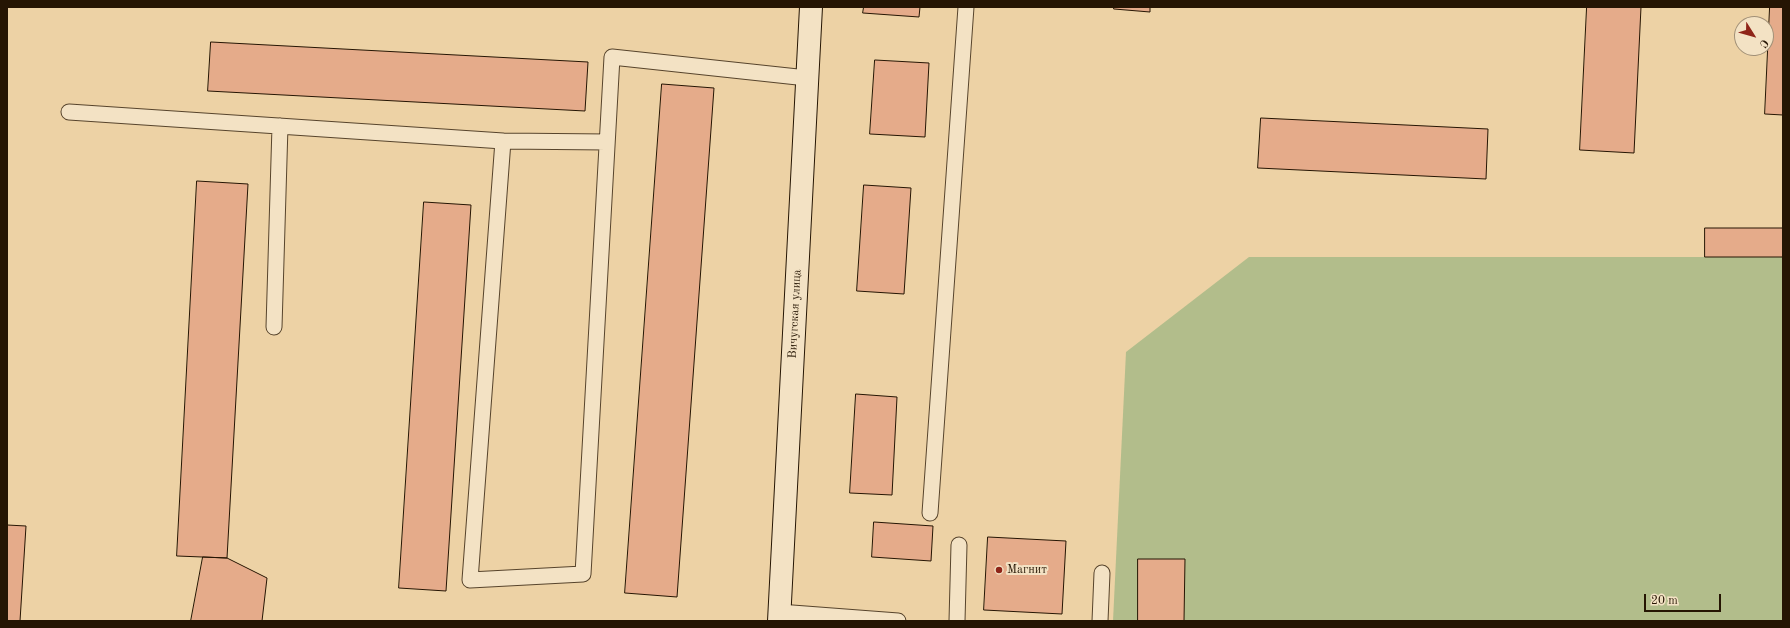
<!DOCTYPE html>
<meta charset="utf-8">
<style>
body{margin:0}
#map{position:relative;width:1790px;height:628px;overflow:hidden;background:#edd2a5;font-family:"Old Standard TT",serif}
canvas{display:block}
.frame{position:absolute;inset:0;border:8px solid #251503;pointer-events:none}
.north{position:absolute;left:1734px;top:16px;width:40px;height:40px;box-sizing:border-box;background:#f3e2c4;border:1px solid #a19077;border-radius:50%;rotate:127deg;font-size:11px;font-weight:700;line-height:16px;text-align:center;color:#251503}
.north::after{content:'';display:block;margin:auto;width:14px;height:18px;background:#8f2418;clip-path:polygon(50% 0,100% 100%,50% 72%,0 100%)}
.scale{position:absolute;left:1644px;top:594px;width:77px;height:18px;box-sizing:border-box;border:2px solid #251503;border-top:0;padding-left:5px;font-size:12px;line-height:14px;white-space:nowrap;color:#251503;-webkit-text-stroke:3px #f3e2c4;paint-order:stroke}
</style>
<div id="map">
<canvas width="1790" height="628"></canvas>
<div class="frame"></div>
<div class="north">С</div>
<div class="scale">20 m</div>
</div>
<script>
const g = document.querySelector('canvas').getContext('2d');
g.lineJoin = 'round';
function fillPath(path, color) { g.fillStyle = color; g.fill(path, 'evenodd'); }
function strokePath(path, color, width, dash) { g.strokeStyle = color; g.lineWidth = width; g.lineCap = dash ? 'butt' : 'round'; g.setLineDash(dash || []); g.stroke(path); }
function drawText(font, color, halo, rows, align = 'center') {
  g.font = font + ' "Old Standard TT",serif'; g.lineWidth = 4; g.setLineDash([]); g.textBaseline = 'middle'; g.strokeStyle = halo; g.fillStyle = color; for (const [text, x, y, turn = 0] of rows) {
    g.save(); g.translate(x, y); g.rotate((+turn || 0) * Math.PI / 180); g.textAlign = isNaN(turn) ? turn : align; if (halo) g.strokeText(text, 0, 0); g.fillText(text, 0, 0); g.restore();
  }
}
fillPath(new Path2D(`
 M1249,257h534v364h-670l13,-269z`), '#b2bd8b');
const building = new Path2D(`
 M864,7h56l-1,10 -56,-4z
 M1114,7h36v5l-36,-3z
 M1587,7h54l-7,146 -54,-3z
 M1770,7h13v108l-18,-1z
 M211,42l377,20 -3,49 -377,-20z
 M875,60l54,3 -4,74 -55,-3z
 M662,84l52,4 -37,509 -52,-4z
 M1261,118l227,11 -2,50 -228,-11z
 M197,181l51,3 -21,374 -50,-2z
 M864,185l47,3 -7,106 -47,-3z
 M424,202l47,3 -25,386 -47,-3z
 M1705,228h78v29h-78z
 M856,394l41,3 -5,98 -42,-2z
 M874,522l59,4 -2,35 -59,-4z
 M7,525l19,1 -6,95h-13z
 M988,537l78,4 -4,73 -78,-4z
 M203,557l24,1 40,20 -5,43h-71z
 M1138,559h47l-1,62h-46z`);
fillPath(building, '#e5ab8a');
strokePath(building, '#251503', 1);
const lane = new Path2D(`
 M69,112l434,29 -33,439 113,-6 29,-517 195,21
 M503,141l104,1
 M274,327l6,-201
 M930,513l36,-506
 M779,612l119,9
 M957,621l2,-76
 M1100,621l2,-48`);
const secondary = new Path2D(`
 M779,621l32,-614`);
strokePath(lane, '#57442c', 17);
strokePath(secondary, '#251503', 24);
strokePath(lane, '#f3e2c4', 15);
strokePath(secondary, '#f3e2c4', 22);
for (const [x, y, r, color] of [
 [999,570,4,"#8f2418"]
]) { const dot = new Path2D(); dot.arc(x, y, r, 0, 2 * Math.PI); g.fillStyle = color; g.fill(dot); strokePath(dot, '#f3e2c4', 1.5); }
drawText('12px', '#251503', '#f3e2c4', [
 ["Вичугская улица",795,314,-87]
]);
drawText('12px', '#251503', '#f3e2c4', [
 ["Магнит",1007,570]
], 'left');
</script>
